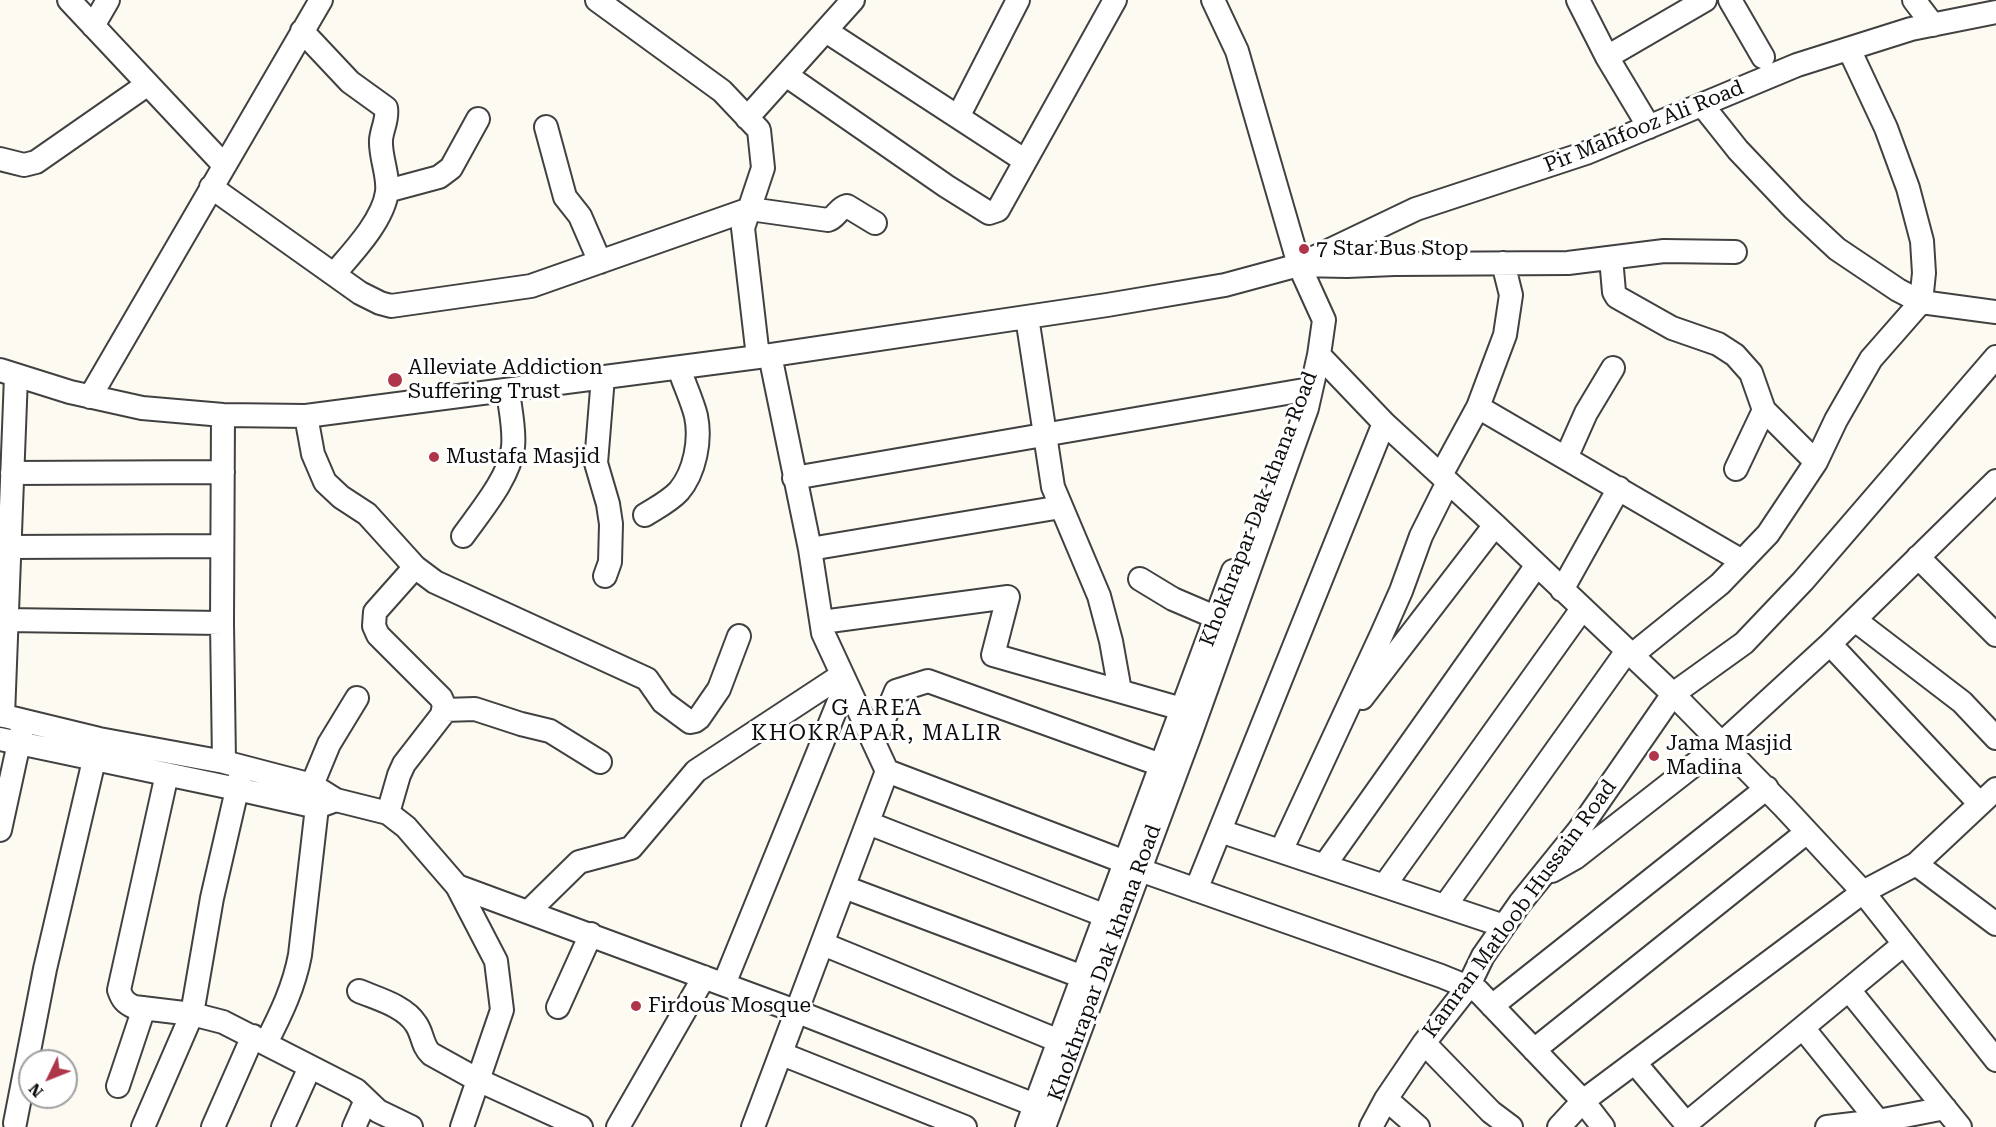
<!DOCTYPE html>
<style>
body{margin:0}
#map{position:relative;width:1996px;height:1127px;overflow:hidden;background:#fdfaf2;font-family:"Roboto Serif",serif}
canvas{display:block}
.north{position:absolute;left:18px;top:1049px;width:60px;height:60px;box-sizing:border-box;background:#fff;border:2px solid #9f9f9f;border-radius:50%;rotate:227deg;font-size:16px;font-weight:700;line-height:24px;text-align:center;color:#0e0e0e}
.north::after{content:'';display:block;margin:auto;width:21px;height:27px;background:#af364a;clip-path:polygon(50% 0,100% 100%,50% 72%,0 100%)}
</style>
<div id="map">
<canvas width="1996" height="1127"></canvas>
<div class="north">N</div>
</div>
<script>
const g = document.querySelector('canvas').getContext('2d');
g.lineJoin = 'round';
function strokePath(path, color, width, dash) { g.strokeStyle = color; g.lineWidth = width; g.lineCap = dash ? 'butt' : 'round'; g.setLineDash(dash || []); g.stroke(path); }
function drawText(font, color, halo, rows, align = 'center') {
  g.font = font + ' "Roboto Serif",serif'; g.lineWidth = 6; g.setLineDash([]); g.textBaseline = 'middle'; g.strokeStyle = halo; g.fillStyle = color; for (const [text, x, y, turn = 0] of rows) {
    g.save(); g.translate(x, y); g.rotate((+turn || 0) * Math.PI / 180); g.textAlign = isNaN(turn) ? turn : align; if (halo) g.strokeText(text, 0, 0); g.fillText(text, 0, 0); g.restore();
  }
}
const minor = new Path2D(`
 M69,0l155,165
 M597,0l125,91 37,39 4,38 -20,60 15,129
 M1578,0l29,57 42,70
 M1730,0l33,57
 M1914,0l19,25
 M93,26l15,-26
 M302,31l48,51 36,26c2,12 -4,20 -5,32 -1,17 8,35 6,52 -4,29 -35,61 -53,82
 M826,31l198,129
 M1607,57l98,-57
 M786,75l160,111 43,27 9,-3 117,-210
 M1703,106l35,44 56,59 43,40 61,41 23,12 75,10
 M958,117l60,-117
 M747,118l106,-118
 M546,127l19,70 15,19 20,46
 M0,159l24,6 12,-3 112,-78
 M211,187l149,106 20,10 11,3 140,-20 219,-77 78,11c8,-2 10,-12 19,-14l28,17
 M387,191l52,-14 12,-9 27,-49
 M1611,258l3,34 3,5 55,31 46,16 17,11 16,18 13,37 52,52
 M1303,263l113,-54 170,-56 211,-88 114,-36 85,-17
 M1027,317l26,170 46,109 12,45 9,50
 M1319,355l65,68 111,102 178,169 111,113 79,85 133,168
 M0,370l70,22 72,16 81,7 83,1 452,-59 349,-52 118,-20 74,-20 48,1 47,-2 174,-1 96,-12 71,1
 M603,377l-7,86 12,41 3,20 -1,38 -5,14
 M90,397l231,-397
 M1478,407l264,154
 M223,415l-1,208 2,139
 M306,416l7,38 12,28 16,15 26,17 48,53 20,15 212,97 16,23 27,20 5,-1 4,-3 20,-29 20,-53
 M1566,458l20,-45 27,-45
 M1736,469l28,-59
 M12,473l211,-1
 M1441,475l37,-68 27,-72 6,-40 -8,-32
 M794,478l510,-88
 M645,515c11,-7 25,-14 34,-24 16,-19 22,-51 17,-75 -4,-16 -12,-32 -17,-48
 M463,536c17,-24 47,-59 50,-89 2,-18 -3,-38 -5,-56
 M9,547l213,-1
 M810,549l251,-42
 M1918,557l78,78
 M1140,579l33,20 42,18
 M1562,590l57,-102
 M6,620l216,3
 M1855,620l107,82 34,36
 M822,622l186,-25 -15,58 189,54
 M1830,644l150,160
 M1632,655l88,-71 48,-50 48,-72 20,-42 35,-61 50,-57 3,-29 -2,-32 -14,-53 -22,-60 -37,-79
 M1362,698l133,-173
 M445,710l30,-1 46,15 29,7 50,31
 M0,715l99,24 125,23 88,23 24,15 52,13 18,14 51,59 39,75 6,49 -40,117
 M3,716l13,-340
 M0,739l237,50 80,18 19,-7
 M874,743l22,-52 32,-10 233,84
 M887,771l238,91 15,8 301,106 37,15 105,110 20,26
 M167,774l-48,216c3,9 6,13 15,17l58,7 31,8 133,68 22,21 33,16
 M312,785l17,-41 28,-46
 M388,813l11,-38 5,-11 38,-49 2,-10 -3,-7 -63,-63 -4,-9 1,-14 40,-45
 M868,823l238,93
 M0,830l22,-101
 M1220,831l284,95
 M1281,851l100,-215 20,-45 20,-55 27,-54
 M1916,864l80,60
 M1324,866l213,-301
 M1552,871l23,-13 147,-115 108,-99 166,-163
 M457,886l341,126 237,93
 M1384,886l198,-277
 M844,887l239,90
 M1196,890l188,-467
 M1445,906l182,-255
 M528,912l51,-50 52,-14 65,-77 146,-96
 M823,944l236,97
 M724,984l122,-300
 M1849,990l111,137
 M359,991c19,8 46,15 57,33 7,10 6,22 15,30l47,26 103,47
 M1492,1006l275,-218
 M558,1007l33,-73
 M1803,1028l75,93
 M266,1043c15,-29 28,-56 34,-88l17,-148
 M1424,1043l67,69 20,15
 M1534,1050l273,-218
 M782,1054l183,73
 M1635,1063l54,64
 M118,1086l26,-78
 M1386,1099l32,28
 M15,1123l30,-154 54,-230
 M1686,1124l218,-180
 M143,1127l49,-113 20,-116 30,-130
 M213,1127l40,-91
 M283,1127l27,-60
 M354,1127l12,-27
 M618,1127l86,-150
 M753,1127l134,-356 -64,-138 -13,-84 -40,-194
 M1027,1127l206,-556
 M1044,1127l146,-392 117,-327 12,-53 5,-35 -25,-55 -62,-214 -24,-51
 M1371,1127l15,-28 38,-56 44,-56 15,-31 37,-53 59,-73 94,-136 71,-51 59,-62 193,-224
 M1559,1127l24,-26 280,-209 53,-28 80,-75
 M1827,1127l51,-6 67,-13`);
strokePath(minor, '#414141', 26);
strokePath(minor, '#fff', 22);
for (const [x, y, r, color] of [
 [1304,249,6,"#af364a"],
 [395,380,8,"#af364a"],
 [434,457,6,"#af364a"],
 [1654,756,6,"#af364a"],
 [636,1006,6,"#af364a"]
]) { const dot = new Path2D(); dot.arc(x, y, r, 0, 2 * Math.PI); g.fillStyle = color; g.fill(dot); strokePath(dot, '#fff', 2); }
drawText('21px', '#0e0e0e', '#fff', [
 ["Pir Mahfooz Ali Road",1644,127,-22],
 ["Khokhrapar Dak khana Road",1259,509,-69],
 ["Kamran Matloob Hussain Road",1520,909,-54],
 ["Khokhrapar Dak khana Road",1105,963,-70]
]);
drawText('21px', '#0e0e0e', '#fff', [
 ["7 Star Bus Stop",1316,249],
 ["Alleviate Addiction",408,368],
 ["Suffering Trust",408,392],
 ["Mustafa Masjid",446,457],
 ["Jama Masjid",1666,744],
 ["Madina",1666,768],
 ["Firdous Mosque",648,1006]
], 'left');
g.letterSpacing = '1.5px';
drawText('22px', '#0e0e0e', '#fff', [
 ["G AREA",877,709],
 ["KHOKRAPAR, MALIR",877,734]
]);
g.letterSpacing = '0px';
</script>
